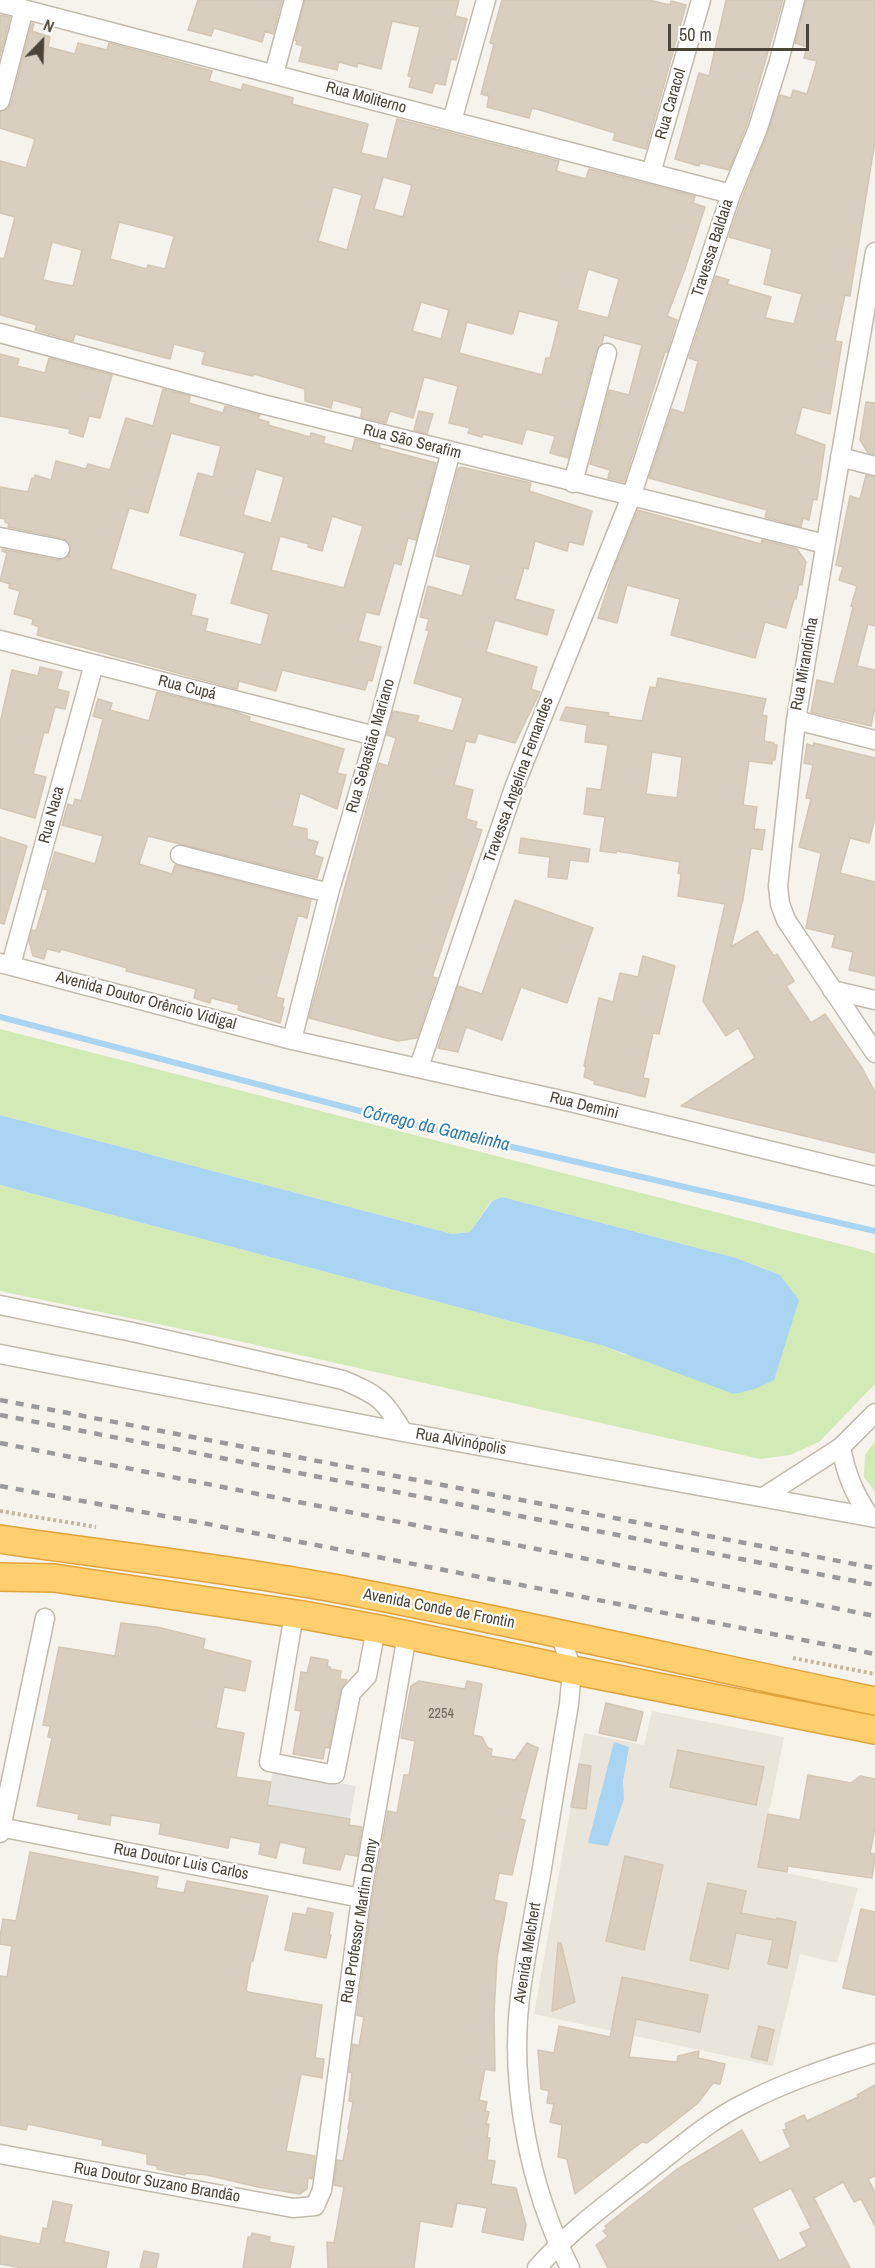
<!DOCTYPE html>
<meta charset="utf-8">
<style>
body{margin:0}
#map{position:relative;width:875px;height:2268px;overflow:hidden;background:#f6f3ec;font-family:"Archivo Narrow",sans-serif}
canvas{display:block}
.north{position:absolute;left:12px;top:12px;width:60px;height:60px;-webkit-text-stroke:4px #fff;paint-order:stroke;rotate:23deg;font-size:16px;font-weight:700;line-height:24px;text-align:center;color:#4b4439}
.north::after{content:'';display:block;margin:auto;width:21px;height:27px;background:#4b4439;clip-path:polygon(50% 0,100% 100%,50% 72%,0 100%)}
.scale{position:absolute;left:668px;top:24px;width:141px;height:27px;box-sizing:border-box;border:3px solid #4b4439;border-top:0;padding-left:8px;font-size:18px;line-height:21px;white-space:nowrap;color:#4b4439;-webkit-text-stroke:4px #fff;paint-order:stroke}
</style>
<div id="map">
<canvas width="875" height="2268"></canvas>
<div class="north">N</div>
<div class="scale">50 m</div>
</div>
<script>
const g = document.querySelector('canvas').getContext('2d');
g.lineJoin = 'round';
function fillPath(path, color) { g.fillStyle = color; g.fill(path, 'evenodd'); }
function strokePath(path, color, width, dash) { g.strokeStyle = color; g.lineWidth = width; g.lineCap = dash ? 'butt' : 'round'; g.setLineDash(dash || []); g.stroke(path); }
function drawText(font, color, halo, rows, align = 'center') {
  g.font = font + ' "Archivo Narrow",sans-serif'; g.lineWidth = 4.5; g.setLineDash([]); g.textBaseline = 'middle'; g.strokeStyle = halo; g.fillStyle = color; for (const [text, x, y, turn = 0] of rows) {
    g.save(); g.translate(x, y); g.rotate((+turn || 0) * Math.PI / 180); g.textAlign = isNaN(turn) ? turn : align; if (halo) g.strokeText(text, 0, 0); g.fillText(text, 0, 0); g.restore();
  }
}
fillPath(new Path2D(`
 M652,1711l132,26 -26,130 100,21 -21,75 -37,-9 -27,112 -239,-52 50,-281 60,12z`), '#eae5da');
fillPath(new Path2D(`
 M0,1029l868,222 7,3v130l-56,58 -29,13 -30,4 -526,-119 -234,-49v-106l604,161 22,9 154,-80 -44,-17 -234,-61 -11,4 -21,31 -18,2 -452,-119z
 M875,1441v51l-11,-15 1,-22z`), '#d2eab5');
fillPath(new Path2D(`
 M273,1771l83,15 -6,33 -83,-14z`), '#e5e3e0');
fillPath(new Path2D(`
 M0,1115l452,119 18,-2 22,-31 10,-4 234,61 44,17 19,25 -25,80 -19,9 -21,5 -130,-48 -604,-161z
 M614,1742l15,5 -6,34 1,18 -16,47 -20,-3z`), '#a9d4f2');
strokePath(new Path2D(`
 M0,1017l383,100 492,114`), '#a9d4f2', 6);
const building = new Path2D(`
 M198,0h84l-9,34 -8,-3 -3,11 -48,-14 -3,8 -23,-6z
 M305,0h154l-4,16 12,3 -11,41 -5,-1 -6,26 -10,-2 -3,10 -23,-6 3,-10 -4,-1 12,-49 -28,-6 -11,48 -23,-6 -1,4 -18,-5 -2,8 -38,-9 4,-15 -7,-2 1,-3 -2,-1z
 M502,0h147l21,5 1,-4 15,4 -40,144 -33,-9 2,-7 -75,-23 -8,-2 -3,10 -42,-11 2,-11 -8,-2 13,-50 -4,-1z
 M726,0h57l-36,124 -18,46 -29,-7 -1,3 -24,-7 24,-86 10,3z
 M806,0h69v141l-25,155 -5,-1 -10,46 7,1 -12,72 -28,-7 -7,27 30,11 -8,55 -4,-1 -4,21 -6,-2 -2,9 -36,-10 2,-7 -118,-32 23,-69 12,4 14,-52 -9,-3 27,-82 13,4 -2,4 44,13 -6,21 29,6 8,-30 -38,-10 8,-35 -43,-12 13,-39 26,-66 12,-37 11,3 2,-8 14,4 10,-33 -13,-3 3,-11 -12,-4z
 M0,15l10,2 -10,39z
 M32,23l2,1 -2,7 18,6 -2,10 27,7 3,-11 29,7 2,-7 103,28 -3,10 32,9 2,-6 50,14 -1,6 76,20 -7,29 26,6 10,-40 162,42 -3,10 30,8 3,-10 106,27 -2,7 12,4 -20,62 -18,47 10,4 -10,32h-2l-41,130 -16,-4 2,-8 -20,-6 19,-74 20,5 13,-50 -20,-5 -18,-5 -2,8 -6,7 -28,108 -18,-5 5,-17 -29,-7 -4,15 -39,-10 -1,3 -14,-4 2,-5 -21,-5 9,-37 -34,-9 -11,41 -23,-7 -4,12 -25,-6 1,-9 -29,-8 -2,8 -26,-7v-12l-51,-15 -1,2 -51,-12 3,-12 -31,-8 -4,15 -95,-25 -2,7 -38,-11 2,-5 -37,-10v-57l4,1 11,-42 -15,-4v-52l26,7 9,-29 -35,-11v-16l8,-3 3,-5zM383,177l29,8 -9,32 -29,-8zM333,187l29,8 -15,55 -29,-9zM119,222l55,14 -9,33 -17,-4 -1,4 -37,-10zM52,242l30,8 -9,36 -30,-6zM588,269l31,10 -11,39 -31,-8zM421,302l28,8 -8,29 -29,-8zM519,311l40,10 -9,37h-4l-4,17 -83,-22 8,-31 44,12 2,-1z
 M0,354l19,5 -2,7 28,7 4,-15 63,17 -12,43 -11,-2 -6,21 -14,-4 1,-4 -70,-13z
 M163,389l27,7 -1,7 34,10 2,-7 35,9 -2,4 11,3 -1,3 42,12 1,-4 14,4 -2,6 29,8 3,-12 25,6 -1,3 57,15 -20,77 -8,-2 -7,27 -7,-2 -15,52 -13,-3 -8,29 23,6 -9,34 -4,-1 -3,10 -83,-20 -6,21 -37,-10 -2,8 -200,-54 2,-8 -7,-3 1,-5 -19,-5 6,-23 -11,-3 1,-4 -10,-3 7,-28 -5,-2v-2l56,11 11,-4 2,-10 -3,-5 -6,-3 -54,-11 1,-3 -4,-2v-3l-5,-1v-31l28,5 4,-14h3v-3l16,5 5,-19 30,8 2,-5 22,6 16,-52 27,8zM171,433l50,13 -8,31 -15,-4 -18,62 65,18 -14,50 38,11 -8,31 -56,-14 3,-12 -17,-4 5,-20 -85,-26 18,-61 19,5zM256,469l28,8 -13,46 -28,-8zM332,516l31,10 -19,62 -73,-18 9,-34 29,8 -1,3 14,4z
 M866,402l9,1v51l-7,-1 -8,-13z
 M419,411l14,3 -6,20 -13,-4z
 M461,467l70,16 -2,8 63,20 -9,34 -14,-3 -2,9 -32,-10 -7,28 -4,-1 -9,31 39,11 -7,25 -52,-15 -9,32 51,15 -6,22 9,3 -25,51 -37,-10 -3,10 -9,-2 -12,44 19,5 -7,29 11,3 -2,6 7,2 -50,147 5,1 -20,60 -19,3 -89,-23 70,-255 9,3 8,-28 -9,-3 6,-24 26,5 -2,6 36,9 10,-33 -49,-15 15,-52 -3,-1 3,-11 -9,-2 8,-31 34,10 9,-31 -35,-9 22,-87z
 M866,475l9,2v149l-7,-2 -11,42 18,4v36l-4,20 -60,-14 6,-32 17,4 19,-77 -2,-1 6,-20 -18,-6 4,-13 -7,-2 14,-69 10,3z
 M638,510l123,34 1,-4 35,9 9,13 -4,23 -3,-1 -3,15h-2l-8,29 -21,-6 -10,36 -84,-23 9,-36 -53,-14 -10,38 -19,-5 17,-52z
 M40,667l22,5 -5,17 12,3 -4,17 -10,-2 -7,26 -4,-1 -11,42 13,3 -11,41 -35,-10v-85l12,-53 26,6z
 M658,678l108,21 -4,16 5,1 -3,25 10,2v2h3l-2,15h-3v4l-23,-3 -6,44 14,2 -3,22 11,1 -3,20 -11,-2 -8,51 -12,48 26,-16 17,25 3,-2 17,27 -8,5 25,37 14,-9 37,54 13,24v61l-194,-47 74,-48 -17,-30 -12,8 -23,-35 22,-97 -47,-8 3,-22 -3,-1 2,-11 -63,-11 -1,2 -16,-2 5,-34 -21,-3 3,-26 14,2 7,-45 -23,-3 2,-17 -27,-5 6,-13 43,6 -1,3 34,5 8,-34 6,1zM652,752l30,5 -5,41 -31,-4z
 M157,692l73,18 20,7 -1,4 95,28 -7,24 9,2 -9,34 -37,-16 -8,33 15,3v10l11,3 -4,13 9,3 -6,20 -169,-42 -9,28 33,10 3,-9 136,35 -4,18 -9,-3 -22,82 8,2 -2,8h2l-4,16 -42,-13 1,-5 -28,-7 -1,5 -16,-5 2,-9 -70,-18 1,-3 -66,-19 -1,3 -13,-3 -3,10 -11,-3 -4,-15 3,-11 4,1 8,-27 4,-14 -4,-1 11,-37 40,12 8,-28 -41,-11 6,-21 5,2 2,-7 6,2 6,-21 16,-61 -10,-3 5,-17 14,4 -2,7 39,11z
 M814,743l61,15v59l-6,26 -19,-5 -10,35 35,9v94l-26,-6 4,-18 -21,-5 3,-12 -29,-7 15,-75 -22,-6 12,-48 -5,-1 7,-33 -9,-2 3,-19 6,2z
 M0,837l27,9 -23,78 -4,-1z
 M521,838l69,11 -2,13 -18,-2 -3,19 -19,-2 2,-20 -31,-4z
 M515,900l78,28 -26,75 -46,-16 -19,53 -36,-13 -8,25 -20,-4 20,-62 24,8z
 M643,956l32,10 -16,68 -6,-1 -10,45 6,1 -4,18 -51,-13 1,-3 -11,-4 2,-10 -2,-1 15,-68 14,4 7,-29 18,4z
 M121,1623l36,4 48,12 -2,10 48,12 -6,30 -21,-4 -8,41 28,5 -8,44 35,5 -4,23 83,14 -1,6 13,2 -5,29 -12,-2 -5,16 -37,-7 3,-15 -26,-6 -4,16 -17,-4 2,-11 -31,-6 -2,11 -69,-14 2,-10 -2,-1 -48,-8 -1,10 -32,-6 1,-5 -42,-8 15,-68 -4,-1 2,-11 -7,-1 16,-78 56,9z
 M311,1657l17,3 -1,6 3,1v2l11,2 -1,8 7,1 -7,11 -11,57 -4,-1 -2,12 -30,-5 8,-43 -6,-1 6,-38 6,1z
 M419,1681l46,8 2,-8 15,3 -9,51 9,2 6,11 4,1 -1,7 24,4 12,-17 11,5 -18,71 5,1 -13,55 -13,-2 -5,27 13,3 -10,55 -3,56 1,57 -10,-2 -6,31 8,2 -2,9 4,1 -3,12h3l-2,14h3l-3,22 8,1 -4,23 25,4 10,37 -3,15 -41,-8 5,-24 -30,-5 -5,24 -32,-6 -6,47h-86l-1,-26 7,1 10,-56 -10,-2 3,-25 6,1 6,-31 -1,-1 5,-27 -4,-1 3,-28 -3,-1 4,-28 6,2 5,-29 -7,-2 15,-115 16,-89 9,2 7,-38h5l6,-34 -14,-3 10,-52z
 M606,1703l37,9 -7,29 -37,-8z
 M678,1750l86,17 -8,38 -86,-18z
 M579,1764l12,2 -5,43 -15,-2z
 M808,1775l43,8 9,-7 15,3v49l-5,25 5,1v3l-3,21 -84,-12 -1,6 -29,-5 10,-53 32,6z
 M30,1852l128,25 -2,11 28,5 3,-12 81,15 -15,65h-2l-5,29 2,2 74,13 -7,53 9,1 -2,19 -21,-4 -15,77 29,5 -3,23 -4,-1 -1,11 -7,5 -42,-7 -51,-12 -21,-2 -1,2 -28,-6v-3l-10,-2v-10l-45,-9 1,-5 -75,-16 -2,6 -26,-5v-149l7,1 5,-31 -12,-2v-7l3,-18 13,2z
 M625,1856l38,9 -19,85 -38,-9z
 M708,1883l38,8 -5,22 36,7v-2l19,4 -9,46 -19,-4 5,-24 -37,-7 -8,36 -38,-9z
 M308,1908l25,5 -4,22h2l-5,23 -41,-8 8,-37 13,2z
 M861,1909l14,3v83l-32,-7z
 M558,1943h3l14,59 -23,9z
 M622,1977l86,18 -8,37 -64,-13 -7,38 48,5 1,-6 21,-5 -1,7 27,6 -5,20 -7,-1 -15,20 -15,12 -36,28 -5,-1 -67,52 -8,-35 -9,-2 4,-32 -12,-3 4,-18 -7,-1 2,-12 -8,-2 -3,-39 16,3 5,-27 51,11z
 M759,2026l15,4 -7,31 -16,-4z
 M875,2085v91l-7,3 7,13v34l-14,-27 -7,3 -11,-20 -29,16 36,70h-242l-12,-23 12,-9 -5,-5 3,-2 -1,-3 71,-56 66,-40 18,33 31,-16 -8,-17 4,-1 -2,-5 19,-9 3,6 51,-24 -1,-2zM791,2188l20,40 -11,5 7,13 -28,15 -27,-53z
 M53,2201l19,4 -8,37 45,10 -3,16h-83l-23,-4v-28l40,8 3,-16 4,1z
 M252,2233l18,4 -1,5 25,5 -4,21h-47l5,-31h3z
 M144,2251l15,3 -3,14h-16z`);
fillPath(building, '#d8cfc1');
strokePath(building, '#d3c7b4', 1.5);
const minor = new Path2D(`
 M0,3l731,191
 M274,74l20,-74
 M0,101l24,-92
 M452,121l34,-121
 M651,173l50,-173
 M875,252l-79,468 -18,166 2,18 6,16 89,133
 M0,333l262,71 563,140
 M840,457l35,9
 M573,483l34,-130
 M0,537l60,12
 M0,640l375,96
 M796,720l79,20
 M180,855l149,38
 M0,963l292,77 278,62 305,74
 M11,965l83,-301
 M832,990l43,10
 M292,1040l37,-147 46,-157 76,-285
 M419,1067l96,-282 116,-288 100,-303 27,-66 21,-67 16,-61
 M0,1305l137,28 206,47c35,15 41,19 60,52
 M0,1354l403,78 472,86
 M841,1447c5,27 13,47 29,70
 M765,1496l76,-49 34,-34
 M294,1614l-25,148 61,12h5l16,-81 16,-17 9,-48
 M560,1634l12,36 -3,34c-10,59 -19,117 -29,176 -7,39 -15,78 -20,117 -11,88 10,193 50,271
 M0,1827l361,71
 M0,1833l45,-215
 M0,2154l293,54 22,-2 7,-16 39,-292 46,-263
 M537,2268c33,-38 74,-67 113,-98 30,-23 59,-49 93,-66 42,-22 87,-37 132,-51`);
const highway = new Path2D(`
 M0,1539c109,16 219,28 328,48 183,34 365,76 547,114
 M0,1577l54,1 249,37 76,14 193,41 303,60`);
strokePath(minor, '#c2bbae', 21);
strokePath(highway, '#e0a43c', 30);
strokePath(new Path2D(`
 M0,1511l96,16
 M793,1658l82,16`), '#c4b79f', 4, [3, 3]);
strokePath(minor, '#fff', 18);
strokePath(highway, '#ffcf6e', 27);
strokePath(new Path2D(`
 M0,1400l875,168
 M0,1415l875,170
 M0,1443l875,173
 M0,1486l208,38 667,130`), '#9a9a9a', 4.5, [8, 8]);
drawText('14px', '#6e675b', null, [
 ["2254",441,1714]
]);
drawText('16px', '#4b4439', '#fff', [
 ["Rua Moliterno",366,98,15],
 ["Rua Caracol",671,104,-74],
 ["Travessa Baldaia",713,248,-72],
 ["Rua São Serafim",412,442,14],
 ["Rua Mirandinha",805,664,-80],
 ["Rua Cupá",187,688,14],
 ["Rua Sebastião Mariano",371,746,-74],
 ["Travessa Angelina Fernandes",519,780,-70],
 ["Rua Naca",52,815,-75],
 ["Avenida Doutor Orêncio Vidigal",146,1001,15],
 ["Rua Demini",584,1106,14],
 ["Rua Alvinópolis",461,1442,10],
 ["Avenida Conde de Frontin",439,1609,11],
 ["Rua Doutor Luis Carlos",181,1862,11],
 ["Rua Professor Martim Damy",360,1921,-81],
 ["Avenida Melchert",528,1953,-81],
 ["Rua Doutor Suzano Brandão",157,2183,10]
]);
drawText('italic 18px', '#2e7ab2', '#fff', [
 ["Córrego da Gamelinha",436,1129,13]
]);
</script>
